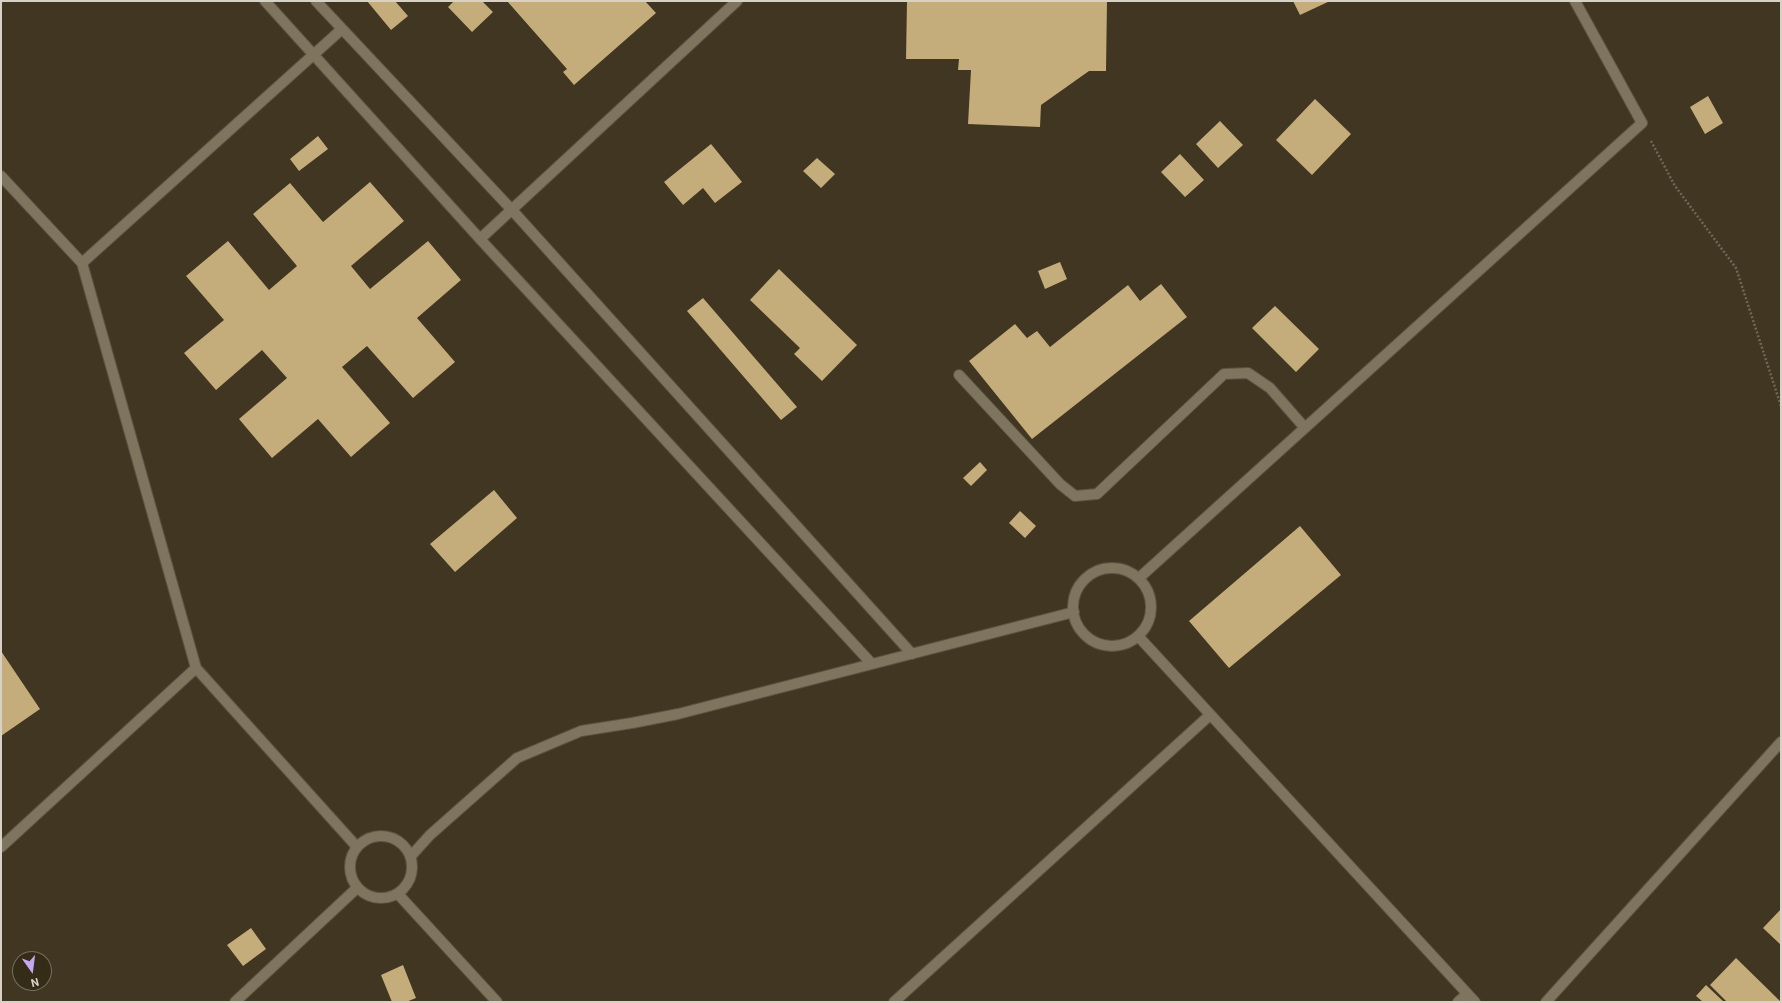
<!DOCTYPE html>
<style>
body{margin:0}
#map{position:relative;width:1782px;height:1003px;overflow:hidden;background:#403622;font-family:Roboto,sans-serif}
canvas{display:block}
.frame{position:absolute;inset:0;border:2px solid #d8d2c6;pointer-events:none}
.north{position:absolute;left:12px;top:951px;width:40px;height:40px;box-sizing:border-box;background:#352c18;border:1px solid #766e5e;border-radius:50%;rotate:166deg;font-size:11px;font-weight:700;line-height:16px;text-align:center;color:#d8d2c6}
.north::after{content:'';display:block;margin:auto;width:14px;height:18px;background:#c5a7f1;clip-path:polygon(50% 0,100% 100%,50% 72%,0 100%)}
</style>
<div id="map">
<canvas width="1782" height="1003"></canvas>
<div class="frame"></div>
<div class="north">N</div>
</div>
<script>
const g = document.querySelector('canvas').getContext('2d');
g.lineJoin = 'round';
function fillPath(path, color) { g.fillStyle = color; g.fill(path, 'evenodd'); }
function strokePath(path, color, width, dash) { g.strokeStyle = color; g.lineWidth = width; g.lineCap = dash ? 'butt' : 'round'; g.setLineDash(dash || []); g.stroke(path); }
fillPath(new Path2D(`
 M367,1h28l13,15 -17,14z
 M454,1h28l11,11 -21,20 -24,-25z
 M507,1h138l11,12 -82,72 -11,-13 4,-3z
 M907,1h200l-1,70h-17l-48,34 -1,22 -72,-3 3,-54h-13l1,-11h-53z
 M1293,1h37l-30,14z
 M1708,96l15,27 -18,11 -15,-27z
 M1315,99l36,35 -39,41 -36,-35z
 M1220,121l23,24 -25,23 -22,-24z
 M318,136l10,13 -29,22 -9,-12z
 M711,144l31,38 -27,21 -12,-15 -20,17 -19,-23z
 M1180,154l24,26 -19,17 -24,-25z
 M817,158l18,16 -14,14 -18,-17z
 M370,182l34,39 -53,45 19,23 58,-48 33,39 -44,38 38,44 -42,36 -46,-52 -25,21 48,56 -39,34 -33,-38 -46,39 -33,-39 48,-41 -25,-28 -46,40 -32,-37 40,-33 -38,-44 42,-35 41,49 28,-24 -44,-52 37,-31 33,39z
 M1060,262l7,17 -22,10 -7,-18z
 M779,269l78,76 -35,36 -28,-27 6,-6 -50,-48z
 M1161,284l26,33 -155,122 -63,-78 46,-37 12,14 10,-7 13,16 78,-62 12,16z
 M703,298l94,109 -16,13 -94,-109z
 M1275,306l44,43 -23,23 -44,-44z
 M980,462l7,8 -16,16 -8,-8z
 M494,490l23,28 -62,54 -25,-28z
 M1020,511l16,15 -11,12 -16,-15z
 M1300,526l41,49 -112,93 -40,-47z
 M1,651l39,58 -39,27z
 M1781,909v36l-18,-17z
 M251,928l15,21 -23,17 -16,-21z
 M1736,958l45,44h-54l-17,-17z
 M403,965l13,33 -10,4h-14l-11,-27z
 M1706,985l18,17h-21l-7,-6z`), '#c4ac7b');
const lane = new Path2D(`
 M265,1l215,238 392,425
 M316,1l196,209 400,444
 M1,176l81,87 114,405 161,179
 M480,239l257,-238
 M82,263l260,-234
 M959,375l101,109 15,12 22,-2 127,-120 24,-1 22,15 35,40
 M1073 607a39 39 0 1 1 78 0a39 39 0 1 1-78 0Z
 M1139,578l503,-455 -67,-122
 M1138,636l337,366
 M350 867a31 31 0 1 1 62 0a31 31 0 1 1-62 0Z
 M1,847l195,-179
 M411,856l19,-21 87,-77 64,-27 51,-8 46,-9 396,-102
 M398,894l99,108
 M235,1002l122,-114
 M894,1002l316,-287
 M1458,1002l9,-8
 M1546,1002l235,-260`);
strokePath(lane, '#5b5342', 12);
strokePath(new Path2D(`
 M1651,141l24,45 61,82 45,138`), '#706756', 2.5, [2, 2]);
strokePath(lane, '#7f745e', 10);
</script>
